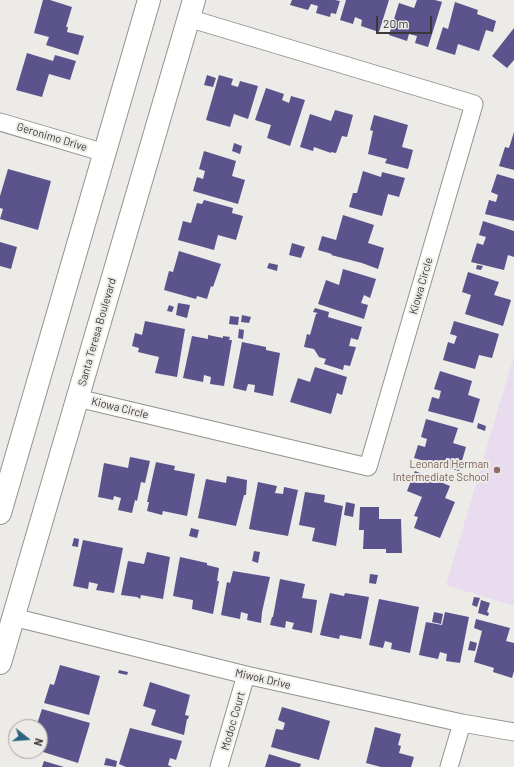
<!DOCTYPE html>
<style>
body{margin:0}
#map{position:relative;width:514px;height:767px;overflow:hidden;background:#edebe7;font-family:Barlow,sans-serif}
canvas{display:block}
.north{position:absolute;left:8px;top:719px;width:40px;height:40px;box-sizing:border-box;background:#edebe7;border:1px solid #a5a4a1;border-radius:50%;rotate:107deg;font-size:11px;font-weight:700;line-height:16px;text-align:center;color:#3a3938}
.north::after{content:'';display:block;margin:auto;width:14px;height:18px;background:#2c637e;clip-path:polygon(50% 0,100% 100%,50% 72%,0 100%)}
.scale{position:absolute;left:376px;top:16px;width:56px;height:18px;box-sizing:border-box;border:2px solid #3a3938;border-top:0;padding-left:5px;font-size:12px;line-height:14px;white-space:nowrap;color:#3a3938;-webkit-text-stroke:3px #edebe7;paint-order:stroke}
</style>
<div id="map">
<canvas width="514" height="767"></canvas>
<div class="north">N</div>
<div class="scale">20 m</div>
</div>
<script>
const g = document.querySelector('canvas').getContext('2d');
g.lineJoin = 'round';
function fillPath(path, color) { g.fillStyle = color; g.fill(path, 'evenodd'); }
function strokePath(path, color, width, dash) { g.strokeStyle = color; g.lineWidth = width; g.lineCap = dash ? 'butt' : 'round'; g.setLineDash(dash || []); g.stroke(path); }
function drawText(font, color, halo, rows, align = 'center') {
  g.font = font + ' Barlow,sans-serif'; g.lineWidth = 4; g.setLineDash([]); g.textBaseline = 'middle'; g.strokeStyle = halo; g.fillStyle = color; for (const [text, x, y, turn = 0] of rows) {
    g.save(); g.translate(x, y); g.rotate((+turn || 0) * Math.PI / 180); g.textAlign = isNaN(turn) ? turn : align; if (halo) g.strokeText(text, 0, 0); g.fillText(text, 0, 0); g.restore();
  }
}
fillPath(new Path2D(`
 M514,355v251l-68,-21z`), '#eadcef');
fillPath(new Path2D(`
 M43,0h7l22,7 -6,20h2l-1,5 17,4 -6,19 -32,-10 3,-8 -15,-4z
 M292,0h43l5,1 -4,13 -5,-1 -1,4 -14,-4 2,-7 -7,-2 -3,6 -18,-5z
 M346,0h43l-10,32 -18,-6 1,-6 -7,-3 -2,7 -13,-4z
 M417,0h18l7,2 -14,45 -13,-4 2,-7 -8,-2 -2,7 -18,-6 10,-32 15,5z
 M455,2l23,8 -1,4 19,7 -3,11 -7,-2 -7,21 -21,-7 -3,11 -19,-6 7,-22 5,2z
 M514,28v32l-7,8 -15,-12z
 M27,53l26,8 2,-6 21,6 -6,19 -21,-6 -7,23 -26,-7z
 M207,75l9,3 -3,9 -9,-2z
 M219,75l14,4 -2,6 7,2 2,-6 18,5 -10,33 -14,-5 -4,13 -24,-7z
 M266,88l18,6 -2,6 7,3 2,-7 14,4 -15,46 -23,-8 4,-13 -16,-5z
 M335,110l18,5 -6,22 -5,-1 -6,17 -5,-1v1l-17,-6 -1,4 -13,-4 10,-33 21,7z
 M374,115l34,10 -6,22 11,3 -5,19 -23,-6 2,-4 -19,-5 5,-23 -3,-1z
 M514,132v38l-15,-4 6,-19 4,1z
 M234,143l8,3 -2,8 -8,-3z
 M204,151l32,10 -4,15 13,4 -7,24 -45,-13 4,-14 6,2 2,-8 -6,-2z
 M8,169l43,12 -13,49 -38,-11 3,-10 -3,-1v-12z
 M363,171l18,6 1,-5 23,6 -6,19 -11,-3 -6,22 -33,-9 4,-14h4z
 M497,174l17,5v42l-29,-7 4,-14 7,2 2,-7 -7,-3z
 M204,200l29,8 -1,5 11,3 -7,24 -18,-5 -4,15 -36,-10 5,-19 8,2 6,-20 5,1z
 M343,215l31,10 -6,18 16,5 -6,21 -16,-6 -31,-8 1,-1 -14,-4 4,-14 14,4z
 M483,221l31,10v26l-6,-2 -4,15 -33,-8 6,-19 6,2 3,-8 -7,-2z
 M0,242l17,5 -6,22 -11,-3z
 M292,243l13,4 -4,11 -12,-3z
 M179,251l42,13 -8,23 -2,-1 -4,13 -10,-3 -1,3 -32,-9 5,-19 4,1z
 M269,263l9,2 -1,6 -10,-3z
 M477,265l6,1 -2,4 -5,-1z
 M343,269l33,10 -6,19 -6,-3 -3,8 7,2 -4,14 -46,-15 8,-24 13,5z
 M468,272l31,10 -5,13 17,5 -8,26 -38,-12 6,-19 -9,-3z
 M178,303l12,2 -3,13 -11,-3z
 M169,305l5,2 -2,5 -5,-1z
 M315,308l14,4 -1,5 34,10 -4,13 -7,-2 -2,8 7,1 -6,19 -6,-1 -1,5 -19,-6 2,-5 -7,-2 -5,-8 -10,-2 3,-13 3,1 6,-21 2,-1 -5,-1z
 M242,315l9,2 -2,6 -8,-1z
 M230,316l9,1 -1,8 -9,-1z
 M145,321l40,8 -8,48 -22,-4 4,-16 -21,-5 1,-4 -7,-2 3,-13 7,2z
 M454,321l45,13 -7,24 -13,-3 -4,14 -32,-9 5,-18 6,2 3,-8 -7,-2z
 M239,329l5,1 -1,9 -5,-1z
 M208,335l15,3v-2l7,1 -1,3h3l-8,46 -14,-2 1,-7 -7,-2 -1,7 -20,-4 9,-42 16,3z
 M242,342l24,5v3l14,3 -7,43 -19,-4 1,-7 -7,-1 -2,7 -13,-3z
 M315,367l32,10 -5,18 -5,-2 -6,21 -41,-12 8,-24 12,4z
 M440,371l32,10 -4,14 12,4 -7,24 -45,-12 4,-14 7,2 2,-8 -7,-2z
 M426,419l32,9 -5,15 13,4 -7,24 -45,-13 4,-13 7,2 2,-8 -6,-2z
 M478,423l8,3 -1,5 -8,-3z
 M130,457l20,4 -5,22 -4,-1 -4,19 -2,-1 -3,13 -14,-3 3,-12 -7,-2 -1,4 -15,-3 6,-34 24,5z
 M156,462l19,4 -1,4 21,4 -8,42 -24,-5 -1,4 -15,-4 2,-9h-2z
 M415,471l35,15 -5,12 10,4 -15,36 -26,-10 4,-11 -4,-1 8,-19 -15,-6z
 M459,473l6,2 -1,5 -7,-2z
 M227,476l20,4 -1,15h-2l-8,31 -38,-8 8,-39 20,4z
 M258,482l19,4 -2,7 8,1 1,-7 14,3 -10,46 -39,-7z
 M305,492l20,3 -1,7 19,4 -7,40 -24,-5 3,-13 -16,-3z
 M346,502l9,2 -2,13 -9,-2z
 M360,507h19v12h22l1,34h-16v-4h-23l1,-19h-5z
 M191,528l8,2 -2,8 -8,-2z
 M74,538l5,1 -1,8 -6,-1z
 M83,540l40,8 -9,45 -18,-3 2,-6 -9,-2 -1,7 -15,-3z
 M254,551l6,1 -2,11 -6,-2z
 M147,552l23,5 -7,42 -22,-4 -1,4 -3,-2 -16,-2 7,-34 16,3z
 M180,557l27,6v2l12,3 -2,13h2l-6,33 -21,-5 1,-9 -20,-4z
 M233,571l37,6 -8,35 -1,11 -14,-3 1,-6 -7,-2 -1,7 -19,-4 6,-33 3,1z
 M370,574l8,1 -2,9 -7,-1z
 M280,579l25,5 -3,14 15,2 -5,33 -20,-4 2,-6 -8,-2 -1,7 -15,-3 2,-8h1z
 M330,593l14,3 1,-3 24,4 -8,42 -21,-4 -1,4 -19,-4z
 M474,597l6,1 -3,9 -5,-2z
 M379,599l40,8 -9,46 -19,-4 1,-6 -7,-2 -2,7 -14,-3z
 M481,600l9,3 -3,9 2,1 -1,3 -10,-3z
 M434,612l9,2 -2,10 -9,-2z
 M445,612l24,5 -9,46 -14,-2 1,-7 -7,-2 -2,7 -19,-4 7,-33 16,3z
 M476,619l34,9 -4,13 8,2v28l-2,7 -19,-6 1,-4 -20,-6 8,-31 -8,-3z
 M470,641l7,2 -2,8 -7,-1z
 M60,665l40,11 -11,39 -45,-12 6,-19 4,1z
 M119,670l9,2 -1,3 -9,-2z
 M150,682l40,13 -5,20 4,1 -1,3h-1l-3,16 -33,-10 5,-15 -13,-4z
 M282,707l48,14 -11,39 -48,-13 5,-18 7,1 2,-7 -7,-3z
 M42,709l48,14 -12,40 -38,-12v-13l3,-8 -3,-1v-2h-4z
 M375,727l26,7 -3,11 3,1 -2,7 15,4 -3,10h-30l-15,-4z
 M130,728l52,13 -6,19 -6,-2 -2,7 4,2h-46l-7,-3z
 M269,754l32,10 -1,3h-35z
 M106,758l11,3 -1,6 -12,-2z
 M44,761l20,6h-22z`), '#5b538c');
const street = new Path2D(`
 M0,122l105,31
 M77,398l291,69 106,-363 -286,-86
 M13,617l233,58 216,48 52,9
 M219,767l27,-92
 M449,767l13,-44`);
const secondary = new Path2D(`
 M0,513l149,-513
 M0,663l194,-663`);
strokePath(street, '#94928f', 19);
strokePath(secondary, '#94928f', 24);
strokePath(street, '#fff', 17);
strokePath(secondary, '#fff', 22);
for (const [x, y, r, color] of [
 [497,470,4,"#8d6e63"]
]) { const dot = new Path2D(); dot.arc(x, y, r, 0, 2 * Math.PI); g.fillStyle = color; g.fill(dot); strokePath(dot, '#edebe7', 1.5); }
drawText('11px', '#3a3938', '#edebe7', [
 ["Geronimo Drive",52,137,17],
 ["Kiowa Circle",421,286,-74],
 ["Santa Teresa Boulevard",97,332,-74],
 ["Kiowa Circle",120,408,14],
 ["Miwok Drive",263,679,13],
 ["Modoc Court",233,721,-74]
]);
drawText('11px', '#785e54', '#edebe7', [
 ["Leonard Herman",489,464],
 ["Intermediate School",489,477]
], 'right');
</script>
